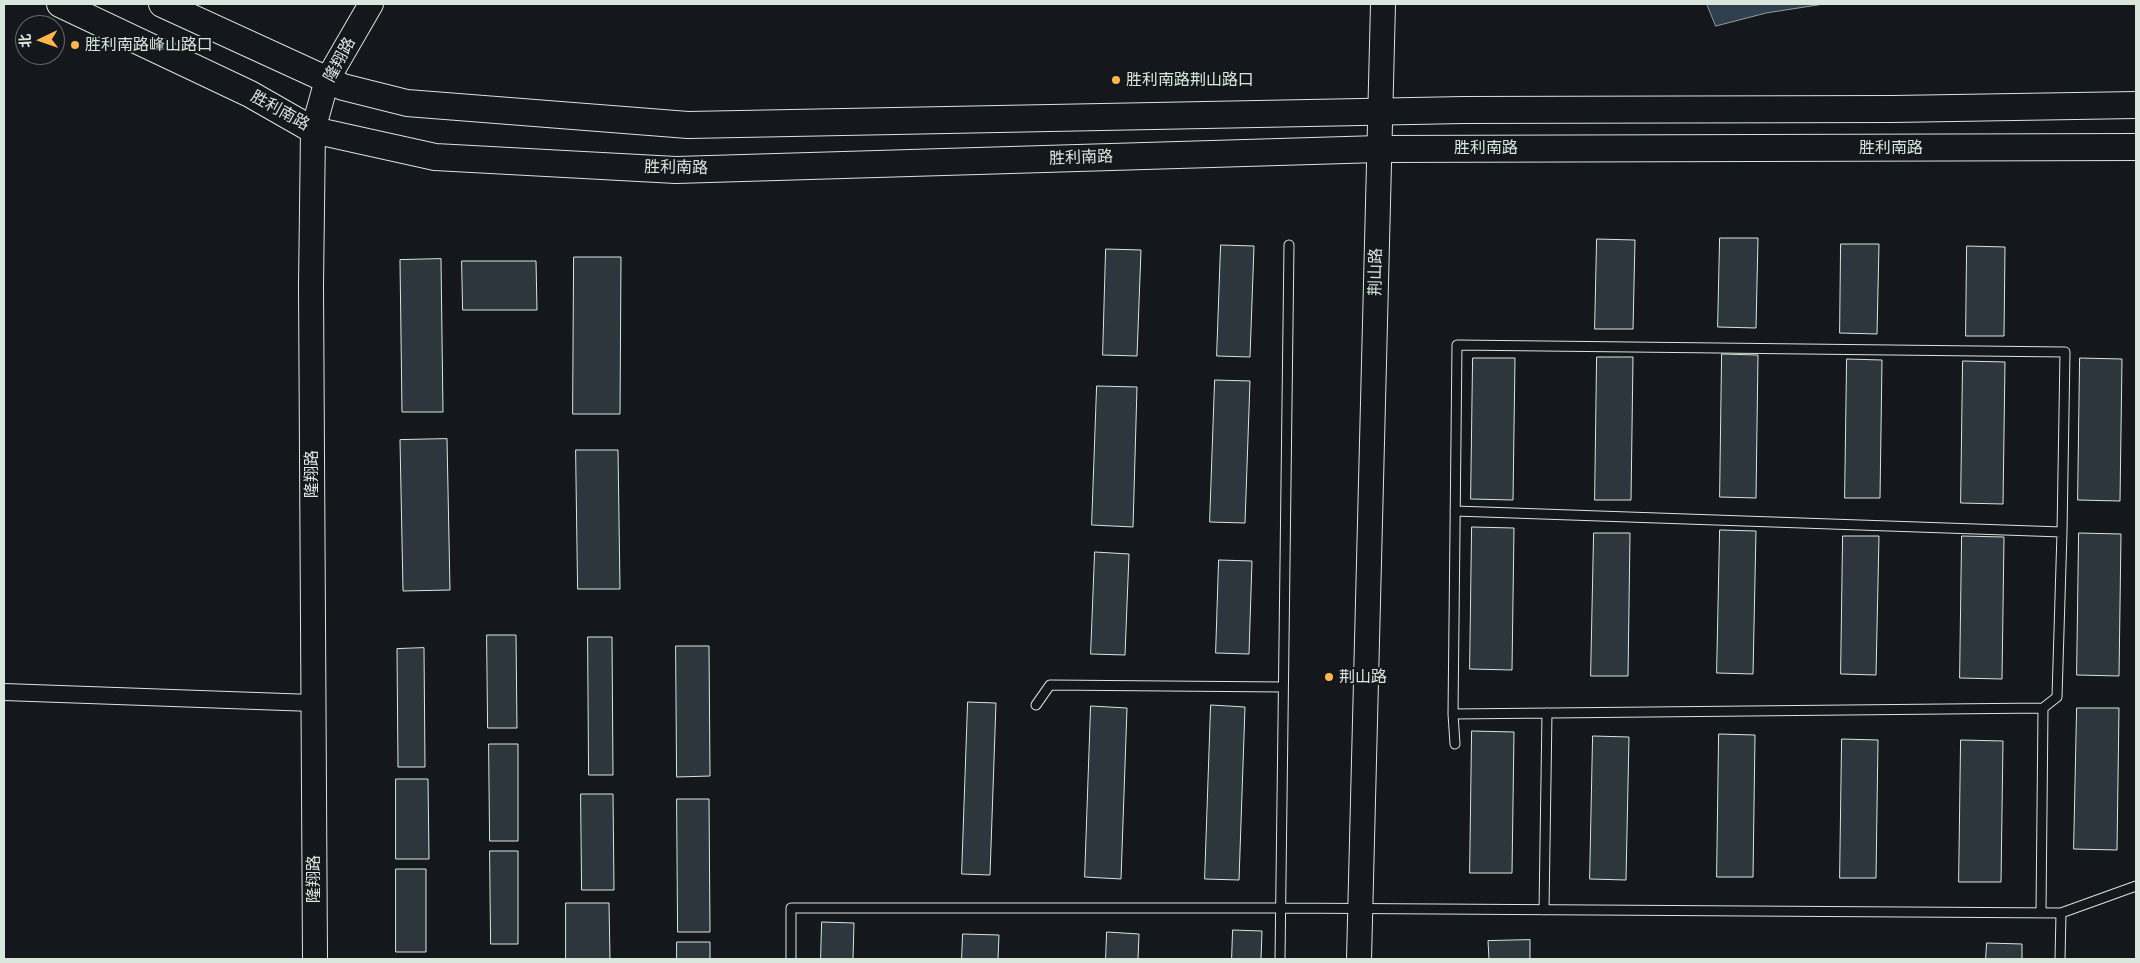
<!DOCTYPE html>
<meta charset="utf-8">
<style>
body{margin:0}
#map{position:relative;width:2140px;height:963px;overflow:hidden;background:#14181c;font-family:Karla,"Noto Sans SC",sans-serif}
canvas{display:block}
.frame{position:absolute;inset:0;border:5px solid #d8e6dc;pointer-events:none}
.north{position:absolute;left:15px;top:15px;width:50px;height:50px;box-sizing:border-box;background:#14181c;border:1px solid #626a69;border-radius:50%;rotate:267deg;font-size:14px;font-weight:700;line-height:20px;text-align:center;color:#d8e6dc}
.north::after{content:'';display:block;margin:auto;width:18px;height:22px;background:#ffb74d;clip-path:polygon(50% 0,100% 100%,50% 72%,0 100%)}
</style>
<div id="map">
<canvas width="2140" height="963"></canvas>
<div class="frame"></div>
<div class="north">北</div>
</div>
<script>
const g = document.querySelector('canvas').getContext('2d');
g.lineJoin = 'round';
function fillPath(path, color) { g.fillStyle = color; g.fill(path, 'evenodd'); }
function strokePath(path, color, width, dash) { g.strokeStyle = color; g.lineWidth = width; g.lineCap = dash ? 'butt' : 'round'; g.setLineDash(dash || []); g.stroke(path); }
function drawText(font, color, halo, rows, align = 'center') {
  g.font = font + ' Karla,"Noto Sans SC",sans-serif'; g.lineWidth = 4; g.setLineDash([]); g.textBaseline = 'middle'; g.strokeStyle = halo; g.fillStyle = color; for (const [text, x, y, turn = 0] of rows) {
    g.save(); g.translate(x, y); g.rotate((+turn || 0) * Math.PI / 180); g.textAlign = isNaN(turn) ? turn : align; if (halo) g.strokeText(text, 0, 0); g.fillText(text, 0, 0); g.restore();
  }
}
const water = new Path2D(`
 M1707,4h117l-58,9 -50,13z`);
fillPath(water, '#2f3f4d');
strokePath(water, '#939e99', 1);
const building = new Path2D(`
 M1720,238h38l-2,90 -38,-1z
 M1597,239l38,1 -2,89h-38z
 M1841,244h38l-2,90 -37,-1z
 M1221,245l33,1 -4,111 -33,-1z
 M1967,246l38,1 -1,89h-38z
 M1106,249l35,1 -4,106 -34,-1z
 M574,257h47l-1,157h-47z
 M441,259l2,153h-41l-2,-152z
 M462,261h74l1,49h-74z
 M1722,354l36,1 -2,143 -36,-1z
 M1597,357h36l-2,143h-36z
 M1473,358h42l-2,142 -42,-1z
 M2080,358l42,1 -2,142 -42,-1z
 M1847,359l35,1 -2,138h-35z
 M1963,361l42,1 -2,142 -42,-1z
 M1215,380l35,1 -5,142 -35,-1z
 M1097,386l40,1 -4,140 -41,-2z
 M447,439l3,151 -47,1 -3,-151z
 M576,450h42l2,139h-42z
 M1472,527l42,1 -2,142 -42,-1z
 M1720,530l36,1 -3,143 -36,-1z
 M1594,533h36l-2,143h-37z
 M2079,533l42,1 -2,142 -42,-1z
 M1843,536h36l-3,139 -35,-1z
 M1962,536l42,1 -2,142 -42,-1z
 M1095,552l34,2 -4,101 -34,-1z
 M1219,560l33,1 -3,93 -33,-1z
 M487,635h29l1,93h-29z
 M588,637h24l1,138h-24z
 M676,646h33l1,130 -33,1z
 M424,648l1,119h-27l-1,-118z
 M968,702l28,1 -6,172 -28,-1z
 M1211,705l34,2 -6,173 -34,-1z
 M1091,706l36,2 -6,171 -36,-2z
 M2077,708h42l-2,142 -43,-1z
 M1472,731l42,1 -2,141h-42z
 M1719,734l36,1 -2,142h-36z
 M1593,736l36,1 -3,143 -36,-1z
 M1842,739l36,1 -2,138h-36z
 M1961,740l42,1 -2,141h-42z
 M489,744h29v97h-28z
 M396,779h32l1,80h-33z
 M581,794h32l1,96h-32z
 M677,799h32l1,133h-32z
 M490,851h28v93h-27z
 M396,869h30v83h-30z
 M566,903h43l1,56h-44z
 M822,922l32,1 -1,36h-32z
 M1233,930l29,1 -1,28h-29z
 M1107,932l32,2 -1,25h-32z
 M963,934l36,1 -1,24h-36z
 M1530,940v19h-41l-1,-18z
 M677,942h33v17h-33z
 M1987,943l35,1v15h-36z`);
fillPath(building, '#2c363c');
strokePath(building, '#d8e6dc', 1);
const lane = new Path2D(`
 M1455,511l607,21
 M1036,705l14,-20 233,2
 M1453,714l590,-6 -2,204
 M1455,744l-2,-30 4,-369 608,7 -3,180 -5,165 -14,11
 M1544,910l3,-197
 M791,959v-51h490l780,5 75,-27
 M1280,959l9,-714
 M2060,959l1,-46`);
const street = new Path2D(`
 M4,692l309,11`);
const secondary = new Path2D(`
 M315,959l-4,-673 2,-156 14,-50 44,-76
 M1359,959l24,-955`);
const primary = new Path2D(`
 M60,4l190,90 63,36 122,27 241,13 703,-21 757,-2
 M162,4l181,83 64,16 281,22 776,-15 429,-1 243,-4`);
strokePath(lane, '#d8e6dc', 11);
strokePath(street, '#d8e6dc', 18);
strokePath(secondary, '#d8e6dc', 26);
strokePath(primary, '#d8e6dc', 28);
strokePath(lane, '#14181c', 9);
strokePath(street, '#14181c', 16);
strokePath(secondary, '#14181c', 24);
strokePath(primary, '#14181c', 26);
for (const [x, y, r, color] of [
 [75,45,5,"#ffb74d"],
 [1116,80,5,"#ffb74d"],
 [1329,677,5,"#ffb74d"]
]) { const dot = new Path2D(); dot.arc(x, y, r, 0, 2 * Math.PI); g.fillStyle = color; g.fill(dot); strokePath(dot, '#14181c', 2); }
drawText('16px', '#d8e6dc', '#14181c', [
 ["胜利南路峰山路口",85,45],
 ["胜利南路荆山路口",1126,80],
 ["荆山路",1339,677]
], 'left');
drawText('16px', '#d8e6dc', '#14181c', [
 ["隆翔路",340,60,-62],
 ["胜利南路",280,111,29],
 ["胜利南路",1486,148],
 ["胜利南路",1891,148],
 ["胜利南路",1081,158,-2],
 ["胜利南路",676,168,1],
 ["荆山路",1376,272,-89],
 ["隆翔路",312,474,-90],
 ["隆翔路",314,879,-90]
]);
</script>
